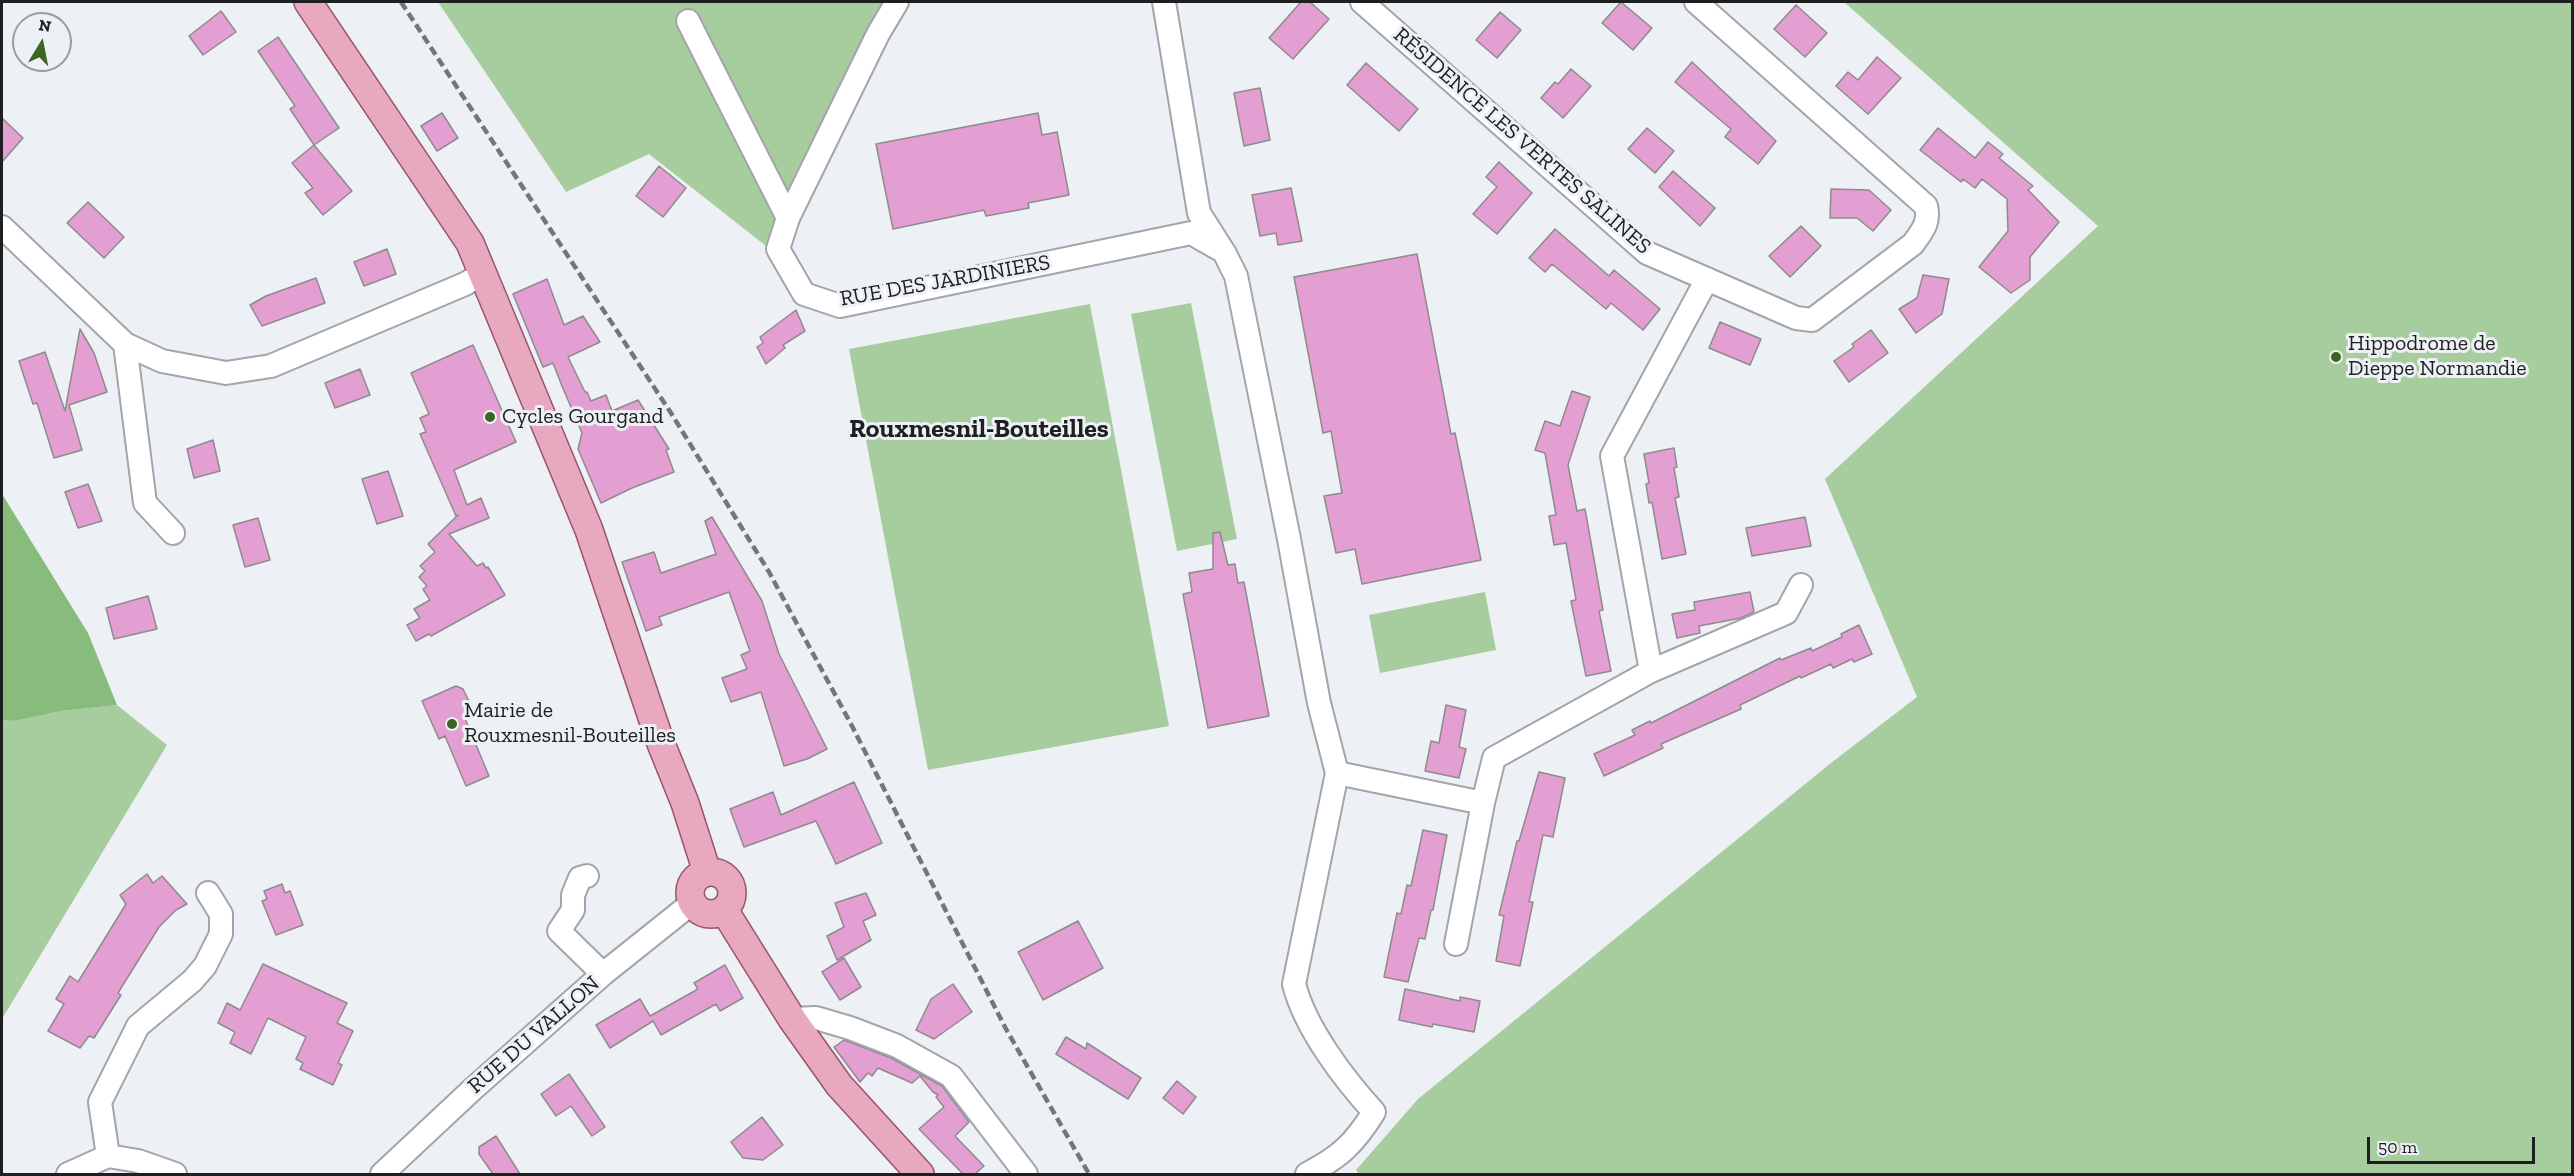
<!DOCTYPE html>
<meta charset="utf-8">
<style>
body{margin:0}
#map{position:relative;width:2574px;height:1176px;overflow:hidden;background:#edf0f5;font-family:"Zilla Slab",serif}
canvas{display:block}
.frame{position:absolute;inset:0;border:3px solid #1e1f21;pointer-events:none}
.north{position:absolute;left:12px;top:12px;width:60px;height:60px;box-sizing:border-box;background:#edf0f5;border:2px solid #9a9ca0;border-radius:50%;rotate:10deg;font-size:16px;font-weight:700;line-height:24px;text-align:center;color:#1e1f21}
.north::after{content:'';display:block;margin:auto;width:21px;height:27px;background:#3a6522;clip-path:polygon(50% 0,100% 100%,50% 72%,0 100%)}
.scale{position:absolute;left:2367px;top:1137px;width:168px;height:27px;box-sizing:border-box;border:3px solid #1e1f21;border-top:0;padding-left:8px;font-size:18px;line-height:21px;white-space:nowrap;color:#1e1f21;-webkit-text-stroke:4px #edf0f5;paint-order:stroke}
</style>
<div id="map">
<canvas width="2574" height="1176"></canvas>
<div class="frame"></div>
<div class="north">N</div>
<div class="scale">50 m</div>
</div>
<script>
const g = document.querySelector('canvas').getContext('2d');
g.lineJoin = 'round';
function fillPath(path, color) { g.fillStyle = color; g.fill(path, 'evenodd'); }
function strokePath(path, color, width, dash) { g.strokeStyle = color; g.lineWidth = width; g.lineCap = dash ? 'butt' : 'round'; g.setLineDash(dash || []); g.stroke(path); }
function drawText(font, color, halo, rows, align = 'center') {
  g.font = font + ' "Zilla Slab",serif'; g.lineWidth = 6; g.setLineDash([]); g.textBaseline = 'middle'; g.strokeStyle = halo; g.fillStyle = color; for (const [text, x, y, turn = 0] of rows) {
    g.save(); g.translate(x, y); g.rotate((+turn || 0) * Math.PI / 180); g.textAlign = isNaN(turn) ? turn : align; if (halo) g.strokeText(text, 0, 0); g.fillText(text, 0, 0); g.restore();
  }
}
fillPath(new Path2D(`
 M438,2h449l-14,23 -107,221 -117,-92 -83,38z
 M1844,2h728v1172h-1213l-3,-4 62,-71 413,-336 86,-66 -92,-218 273,-253z
 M1191,303l46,236 -60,12 -46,-237z
 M1090,304l79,422 -241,44 -79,-421z
 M1485,592l11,58 -116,23 -11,-58z
 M117,705l50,40 -165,274v-299l12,1 48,-10z`), '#a7cd9f');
fillPath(new Path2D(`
 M2,494l86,139 29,72 -55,6 -48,10 -12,-1z`), '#88bc7d');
const building = new Path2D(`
 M1301,2h9l19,17 -36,40 -24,-21z
 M1621,2l31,26 -19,22 -31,-27z
 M1796,5l31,28 -22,24 -31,-28z
 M221,11l15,21 -33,23 -14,-19z
 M1500,12l21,18 -24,28 -21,-18z
 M278,37l61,91 -25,17 38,46 -29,24 -18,-22 8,-5 -21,-25 22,-18 -24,-36 5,-3 -37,-55z
 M1877,57l24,21 -33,36 -32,-28 12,-14 10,8z
 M1692,62l84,79 -18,23 -33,-27 6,-8 -56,-47z
 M1366,63l52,46 -19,22 -52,-46z
 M1571,69l20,17 -28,32 -22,-20 14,-16 3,2z
 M1260,88l10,52 -26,6 -10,-53z
 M442,113l16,25 -21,13 -16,-25z
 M1038,113l4,22 15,-3 12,63 -41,8 1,5 -43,8 -2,-6 -91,19 -17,-85z
 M2,118l21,20 -21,24z
 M1647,128l27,23 -19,22 -27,-24z
 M1938,128l37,30 13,-16 15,12 -4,4 34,28 -5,4 31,32 -29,35v23l-19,13 -32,-26 29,-36 -1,-32 -25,-20 -7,9 -12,-9 -2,3 -41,-32z
 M1499,162l33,31 -35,41 -24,-20 24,-27 -11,-10z
 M659,166l27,22 -23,29 -27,-21z
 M1673,171l42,37 -15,18 -41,-39z
 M1291,188l11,53 -24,4 -2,-12 -16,3 -8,-41z
 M1831,189l38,1 22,20 -18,21 -16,-13h-27z
 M88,202l36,35 -20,21 -37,-35z
 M1801,226l20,20 -31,31 -21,-21z
 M1555,229l54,47 5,-6 46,39 -17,21 -32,-27 -5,6 -54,-45 -7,8 -16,-14z
 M387,249l9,25 -32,12 -10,-24z
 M1417,254l34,180 4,-1 26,127 -119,24 -7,-35 -19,4 -12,-57 18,-3 -11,-62 -8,2 -29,-156z
 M1923,275l26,4 -7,35 -26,19 -17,-24 18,-11z
 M316,278l9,25 -63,23 -12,-21 16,-9z
 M547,279l17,46 19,-9 17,26 -32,15 17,35h2l4,9 15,-6 6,16 26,-11 31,49 -3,1 8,22 -42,16 -31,15 -23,-54 4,-16 -20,-47 -9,-23 -10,4 -30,-73z
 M796,310l9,21 -22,14 2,3 -19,16 -9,-17 6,-4 -3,-6z
 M1720,322l41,17 -11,26 -41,-17z
 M80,329l14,24 13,39 -38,13 13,45 -28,8 -17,-55 -4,1 -14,-43 26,-9 20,59z
 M1871,330l17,23 -39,29 -15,-21 20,-14 -2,-3z
 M473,345l43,97 -62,28 13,35 14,-7 8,20 -40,16 28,32 6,-3 3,5 2,-1 17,28 -74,41 -2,-2 -13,7 -9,-16 13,-7 -6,-9 16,-9 -7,-11 4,-3 -8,-9 6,-6 -5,-5 15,-14 -7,-8 30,-29 -2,1 -36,-82 6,-2 -6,-14 9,-4 -18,-41z
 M360,369l10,26 -35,13 -10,-25z
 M1572,391l18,6 -22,68 9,46 8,-2 18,101 -4,1 12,60 -25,5 -15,-75 5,-1 -10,-57 -12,2 -5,-29 7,-1 -11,-62 -10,-3 10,-29 15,5z
 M213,440l7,31 -26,7 -7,-29z
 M1674,448l3,19 -3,1 5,29 -4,1 11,56 -24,5 -10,-57 -3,1 -3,-19 3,-1 -5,-29z
 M388,471l15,45 -26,8 -15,-45z
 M88,484l14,37 -24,7 -13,-36z
 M712,517l50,84 17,53 48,95 -20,10 -23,7 -23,-74 -30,10 -9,-24 25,-9 -6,-14 9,-4 -21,-59 -70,25 3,8 -16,6 -24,-69 32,-10 7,21 55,-19 -11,-33z
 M1805,517l6,29 -59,10 -6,-28z
 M258,518l12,42 -25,7 -12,-42z
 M1220,532l8,33 7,-1 3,19 6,-1 25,134 -61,12 -25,-134 9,-2 -3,-19 24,-4v-36z
 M1750,592l4,20 -13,6 -42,8 1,7 -23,5 -5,-24 23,-4 -1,-8z
 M148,596l9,33 -43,10 -8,-31z
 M1859,625l13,29 -18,8 -2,-3 -19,9 -2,-4 -30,14 -1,-2 -60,29 1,4 -80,35 2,4 -59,28 -10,-22 41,-19 -3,-5 18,-9 1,2 129,-65 1,2 30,-12 1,3 30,-14 -1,-3z
 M456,686l7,3 6,12 -5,15 25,60 -23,10 -21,-50 -6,3 -17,-38z
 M1446,705l20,5 -7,37 7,2 -7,29 -34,-7 6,-30 8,2z
 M1539,772l26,6 -12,59 -10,-2 -14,67h4l-13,64 -24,-5 8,-45 -5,-1 18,-74h2z
 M854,782l28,61 -46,21 -20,-43 -72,26 -14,-38 43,-17 8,23z
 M1423,830l24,5 -14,75h-2l-6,29 -6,-1 -11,44 -24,-5 13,-64 4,1 6,-29 4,1z
 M147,874l6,9 9,-7 25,28 -11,6 -17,17 -41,66 3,2 -27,43 -5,-2 -9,12 -32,-17 16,-27 -8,-5 14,-23 8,6 48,-78 -6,-9z
 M282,884l3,9 5,-2 13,34 -27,10 -14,-34 5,-2 -3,-8z
 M866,893l10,22 -13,6 8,19 -34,20 -10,-24 17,-9 -9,-24z
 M1078,921l25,47 -60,32 -25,-48z
 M844,958l17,29 -21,13 -18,-28z
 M263,964l84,39 -10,20 16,8 -15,32 4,2 -9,20 -33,-16 3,-6 -7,-4 10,-22 -38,-19 -17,36 -21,-11 5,-11 -17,-9 9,-20 13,7z
 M725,965l18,33 -23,13 -4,-7 -55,31 -8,-14 -43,27 -14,-23 44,-26 10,17 48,-27 -4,-6z
 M953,984l19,28 -38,27 -18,-9 15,-31z
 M1405,989l55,12v-4l20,4 -6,31 -41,-8 -1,3 -33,-7z
 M1066,1037l20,12 1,-6 54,35 -13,21 -72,-45z
 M844,1040l47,18 51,28 27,36 -14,14 29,30 -9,8h-12l-44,-45 25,-22 -8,-10 2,-2 -5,-3 -13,-16 -8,7 -34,-15 -6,8 -4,-3 -8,9 -26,-35z
 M569,1074l36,53 -13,9 -21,-30 -15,10 -15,-22z
 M1177,1081l19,16 -13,17 -20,-16z
 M762,1117l21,28 -20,15 -20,-2 -12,-16z
 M496,1136l24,38h-27l-14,-20v-7z`);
fillPath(building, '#e49fd2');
strokePath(building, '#8f8a8d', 1.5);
const minor = new Path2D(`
 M897,2l-19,32 -90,184 -10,31 26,45 36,12 351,-73 28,16
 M1164,2l35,211 26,41 11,22 53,263 30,164 18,70 -43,211c11,44 50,95 80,128 -20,32 -34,45 -67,62
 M1362,2l285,251 149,65 16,2 101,-76c9,-13 17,-21 13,-38l-230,-204
 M688,21l100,197
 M2,227l123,117 37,17 64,12 45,-7 194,-82 17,-10
 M125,344l20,159 28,30
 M1651,671l-39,-215 95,-177
 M1337,773l146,30 11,-45 157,-87 135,-58 15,-28
 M587,876l-7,2 -7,17v15l-14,21 44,43
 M1456,944l27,-141
 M792,1019l24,-1 34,10 47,18 54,30 75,98
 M108,1156l-8,-54 38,-76 54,-45 13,-15 16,-32v-20l-13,-21
 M68,1174l40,-18 30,5 37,13
 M382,1174l92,-86 129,-114 89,-71`);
const major = new Path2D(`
 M308,2l162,241 119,287 71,211 25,62 22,69
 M690 893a21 21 0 1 1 42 0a21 21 0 1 1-42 0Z
 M724,910l68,109 47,66 81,89`);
strokePath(minor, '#a2a5aa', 26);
strokePath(major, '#97546a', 30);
strokePath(minor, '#fff', 22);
strokePath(major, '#e8a9be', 27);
strokePath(new Path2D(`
 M401,2l270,411 98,159 83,154 154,303 83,145`), '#747679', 4.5, [9, 4.5]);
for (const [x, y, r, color] of [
 [2336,357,6,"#3a6522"],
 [490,417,6,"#3a6522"],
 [452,724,6,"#3a6522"]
]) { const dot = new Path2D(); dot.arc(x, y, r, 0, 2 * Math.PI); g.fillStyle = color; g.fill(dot); strokePath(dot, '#edf0f5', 2); }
drawText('22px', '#1e1f21', '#edf0f5', [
 ["RÉSIDENCE LES VERTES SALINES",1522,141,41],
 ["RUE DES JARDINIERS",945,281,-10],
 ["RUE DU VALLON",534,1035,-41]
]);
drawText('22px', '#1e1f21', '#edf0f5', [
 ["Hippodrome de",2348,344],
 ["Dieppe Normandie",2348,369],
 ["Cycles Gourgand",502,417],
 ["Mairie de",464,711],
 ["Rouxmesnil-Bouteilles",464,736]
], 'left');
drawText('bold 26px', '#1e1f21', '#edf0f5', [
 ["Rouxmesnil-Bouteilles",979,430]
]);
</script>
